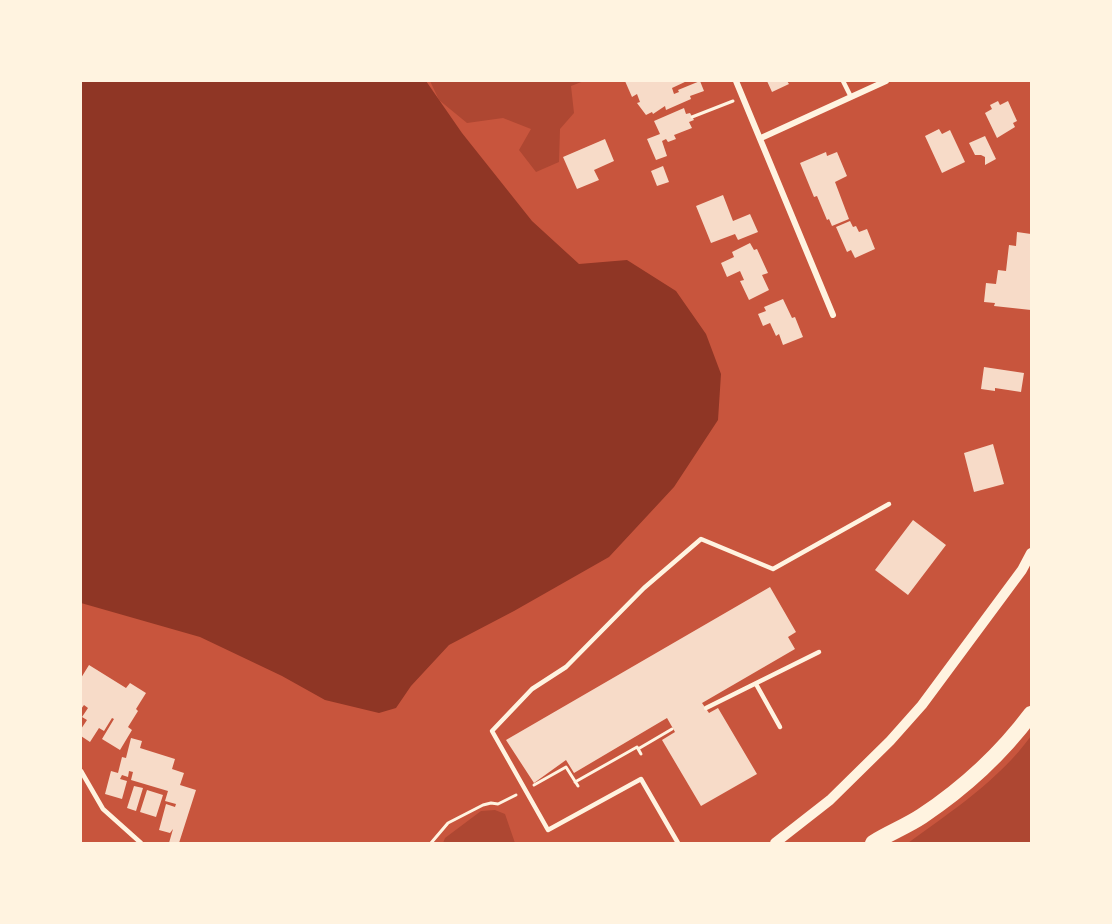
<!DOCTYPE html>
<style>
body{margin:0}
#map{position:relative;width:1112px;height:924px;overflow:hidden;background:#c8553d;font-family:"Work Sans",sans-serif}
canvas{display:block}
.frame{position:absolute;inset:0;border:82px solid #fff3e0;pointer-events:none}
</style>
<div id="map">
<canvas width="1112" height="924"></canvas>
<div class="frame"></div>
</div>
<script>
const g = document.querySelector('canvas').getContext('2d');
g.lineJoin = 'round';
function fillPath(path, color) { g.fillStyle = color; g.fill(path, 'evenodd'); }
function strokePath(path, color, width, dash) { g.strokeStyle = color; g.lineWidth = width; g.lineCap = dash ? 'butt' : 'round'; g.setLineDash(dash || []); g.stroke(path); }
fillPath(new Path2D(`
 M430,81h154l-13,5 3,27 -14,16 -1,33 -23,10 -17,-22 12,-21 -28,-11 -36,5 -28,-23z
 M1031,736v107h-123c44,-32 91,-63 123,-107z
 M495,810l10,4 10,29h-72l2,-5 36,-27z`), '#ae4732');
fillPath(new Path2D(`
 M81,81h345l36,52 70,88 47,43 48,-4 49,31 30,43 15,40 -3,46 -44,67 -65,70 -95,54 -65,34 -38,41 -15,22 -17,5 -54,-13 -43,-24 -82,-39 -119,-34z`), '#8f3625');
fillPath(new Path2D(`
 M625,81h62l-15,7 2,6 5,-2 -1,-2 22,-9 4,10 -14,5 1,3 -25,11 -1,-4 -12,8 -1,-2 -6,3 -9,-12 3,-1 -3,-8 -5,3z
 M767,81h20l2,3 -17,8z
 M998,101l2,4 8,-4 9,20 -4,2 2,4 -18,11 -12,-25 7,-4 -2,-4z
 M684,108l2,6 4,-1 4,7 -5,2 3,6 -18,7 2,4 -8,3 -2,-3 -4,2 5,15 -11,4 -9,-21 13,-5 -6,-13z
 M939,129l3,5 8,-4 15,32 -23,11 -17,-37z
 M985,136l11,23 -11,6v-8l-4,-2h-6l-6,-12z
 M605,139l9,22 -20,9 5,10 -22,9 -14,-32z
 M826,152l1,4 10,-4 10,24 -12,6 14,37 -17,7 -3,-7 -2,1 -10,-24 -3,1 -14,-34z
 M663,166l6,16 -12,4 -6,-15z
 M723,195l10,26 17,-7 8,18 -20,8 -3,-6 -24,9 -15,-37z
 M850,221l3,6 3,-1 3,6 8,-3 8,20 -20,9 -4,-8 -4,2 -11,-25z
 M1017,232l14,2v76l-37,-4 1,-3 -11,-1 2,-19 10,1 2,-14 8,1 3,-26 7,1z
 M750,243l4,7 3,-1 11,24 -6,2 7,15 -20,10 -9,-19 4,-1 -4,-9 -13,6 -6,-14 13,-6 -2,-5z
 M783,299l9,19 3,-1 8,20 -20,8 -4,-11 -3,2 -6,-13 -7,3 -5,-12 8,-3 -2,-4z
 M984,367l40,6 -3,19 -26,-4v3l-14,-2z
 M993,444l11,40 -30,8 -10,-39z
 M913,520l33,25 -38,50 -33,-25z
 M770,587l26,45 -8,5 7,12 -93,54 7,10 9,-5 39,66 -56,32 -39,-66 13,-8 -8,-14 -93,55 -8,-13 -32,23 -28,-43z
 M89,665l37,23 4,-5 16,10 -10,16 2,2 -10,16 4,3 -12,20 -18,-11 12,-20 -2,-1 -8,13 -5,-3 -9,14 -9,-6v-7l6,-9 -5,-3 6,-9 -4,-3 -3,4v-31z
 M131,738l11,3 -2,7 35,11 -3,10 12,4 -4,12 16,5 -17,53h-10l4,-14 -3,4 -11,-3 7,-26 9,3 1,-3 -11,-3 3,-10 -37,-11 2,-8 -4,-1 -1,6 -6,-2 -2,4 7,2 -5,18 -17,-5 6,-23 7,2 4,-16 4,1z
 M134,786l9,2 -7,23 -9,-3z
 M147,790l16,5 -7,22 -16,-5z`), '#f7dbc8');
strokePath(new Path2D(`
 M692,117l41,-16
 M638,749l34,-20
 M575,782l62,-35 4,7
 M534,785l32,-18 12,19
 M431,843l17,-20 35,-18 8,-2 7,1 18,-9`), '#fff3e0', 3);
strokePath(new Path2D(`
 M843,81l8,16
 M756,684l24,43
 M706,708l113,-56
 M81,771l22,38 38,34
 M678,843l-37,-64 -93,51 -56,-99 40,-42 34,-22 78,-79 57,-49 72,30 116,-65`), '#fff3e0', 4.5);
strokePath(new Path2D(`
 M736,81l97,234
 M761,138l125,-57`), '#fff3e0', 6);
strokePath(new Path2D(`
 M775,843l55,-43 60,-59 32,-36 100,-135 9,-17`), '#fff3e0', 10);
strokePath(new Path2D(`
 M873,843c16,-10 34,-17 49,-27 42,-28 79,-62 109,-102`), '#fff3e0', 16);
</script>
